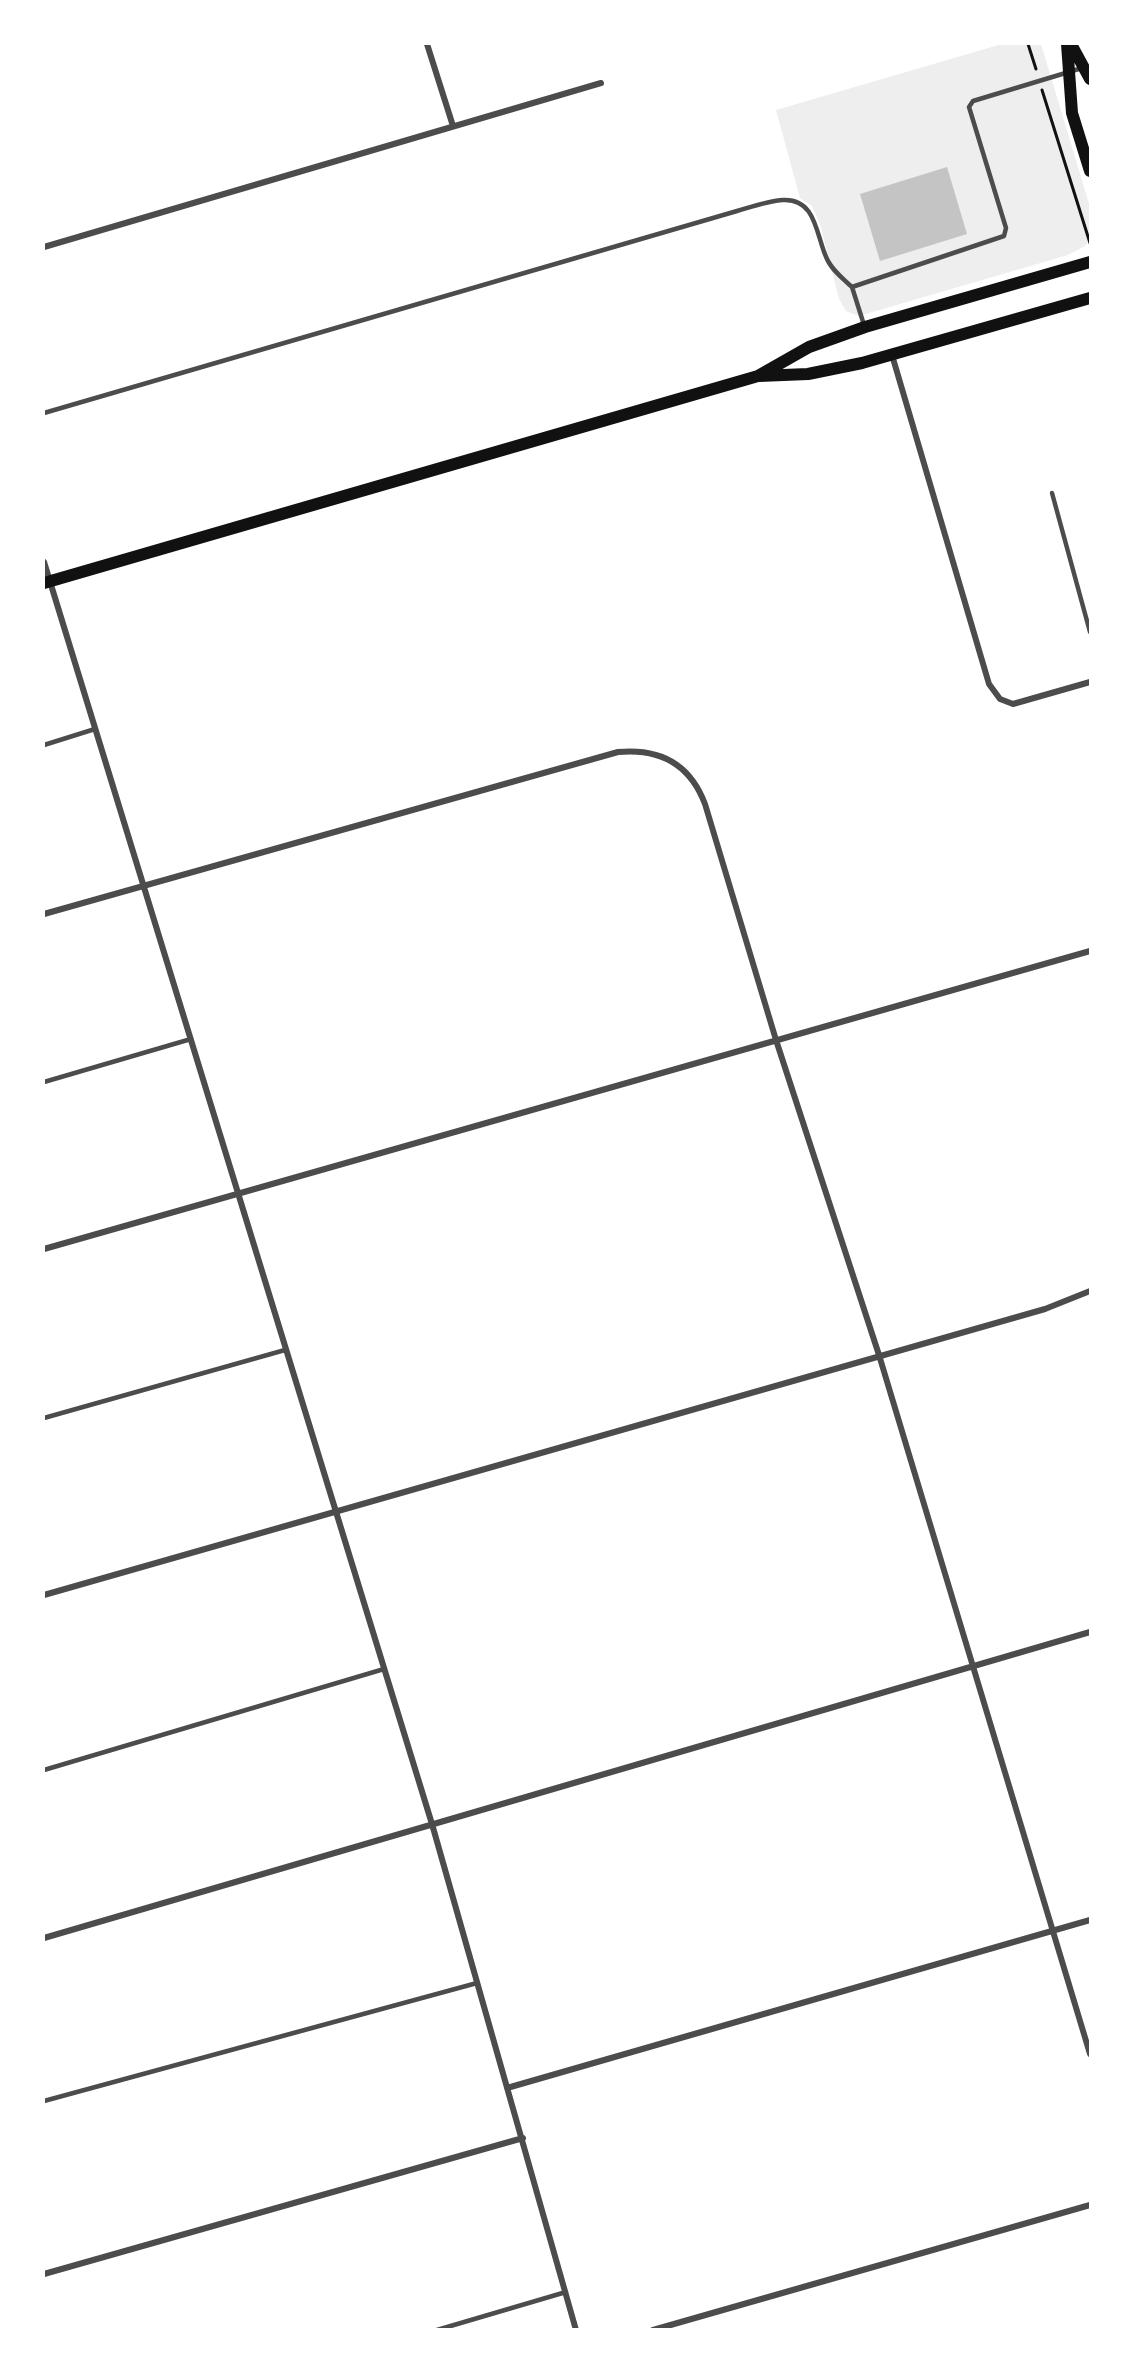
<!DOCTYPE html>
<style>
body{margin:0}
#map{position:relative;width:1134px;height:2373px;overflow:hidden;background:#fff;font-family:Raleway,sans-serif}
canvas{display:block}
.frame{position:absolute;inset:0;border:45px solid #fff;pointer-events:none}
</style>
<div id="map">
<canvas width="1134" height="2373"></canvas>
<div class="frame"></div>
</div>
<script>
const g = document.querySelector('canvas').getContext('2d');
g.lineJoin = 'round';
function fillPath(path, color) { g.fillStyle = color; g.fill(path, 'evenodd'); }
function strokePath(path, color, width, dash) { g.strokeStyle = color; g.lineWidth = width; g.lineCap = dash ? 'butt' : 'round'; g.setLineDash(dash || []); g.stroke(path); }
fillPath(new Path2D(`
 M1002,44h39l49,163v32l-5,7 -17,9 -209,61 -13,-5 -7,-12 -19,-75 -8,-18 -12,-8 -24,-88z`), '#eee');
fillPath(new Path2D(`
 M947,167l20,67 -87,27 -20,-67z`), '#c4c4c4');
strokePath(new Path2D(`
 M1028,44l8,25
 M1042,90l48,153`), '#111', 3);
strokePath(new Path2D(`
 M864,325l-12,-38 152,-51 2,-8 -37,-121 4,-6 109,-33
 M44,413l693,-202c14,-4 31,-10 46,-11 34,-2 33,37 44,59 5,11 16,20 25,28
 M1052,493l38,139
 M44,745l51,-16
 M44,1082l147,-43
 M44,1418l241,-68
 M44,1770l340,-101
 M44,2101l433,-118
 M437,2330l129,-38`), '#4c4c4c', 4.5);
strokePath(new Path2D(`
 M427,44l26,82
 M44,247l557,-164
 M892,355l97,329 11,15 13,5 77,-22
 M44,562l388,1262 144,506
 M44,914l574,-162c42,-4 72,12 87,52l71,236 103,315 211,699
 M44,1249l1046,-298
 M44,1595l1001,-286 45,-18
 M44,1938l1046,-306
 M507,2088l583,-168
 M44,2274l479,-136
 M653,2330l437,-125`), '#4c4c4c', 6);
strokePath(new Path2D(`
 M1067,44l5,69 18,58
 M1071,44l19,35
 M759,376l49,-2 54,-11 228,-65
 M44,583l714,-207 51,-29 56,-20 225,-65`), '#111', 12);
</script>
